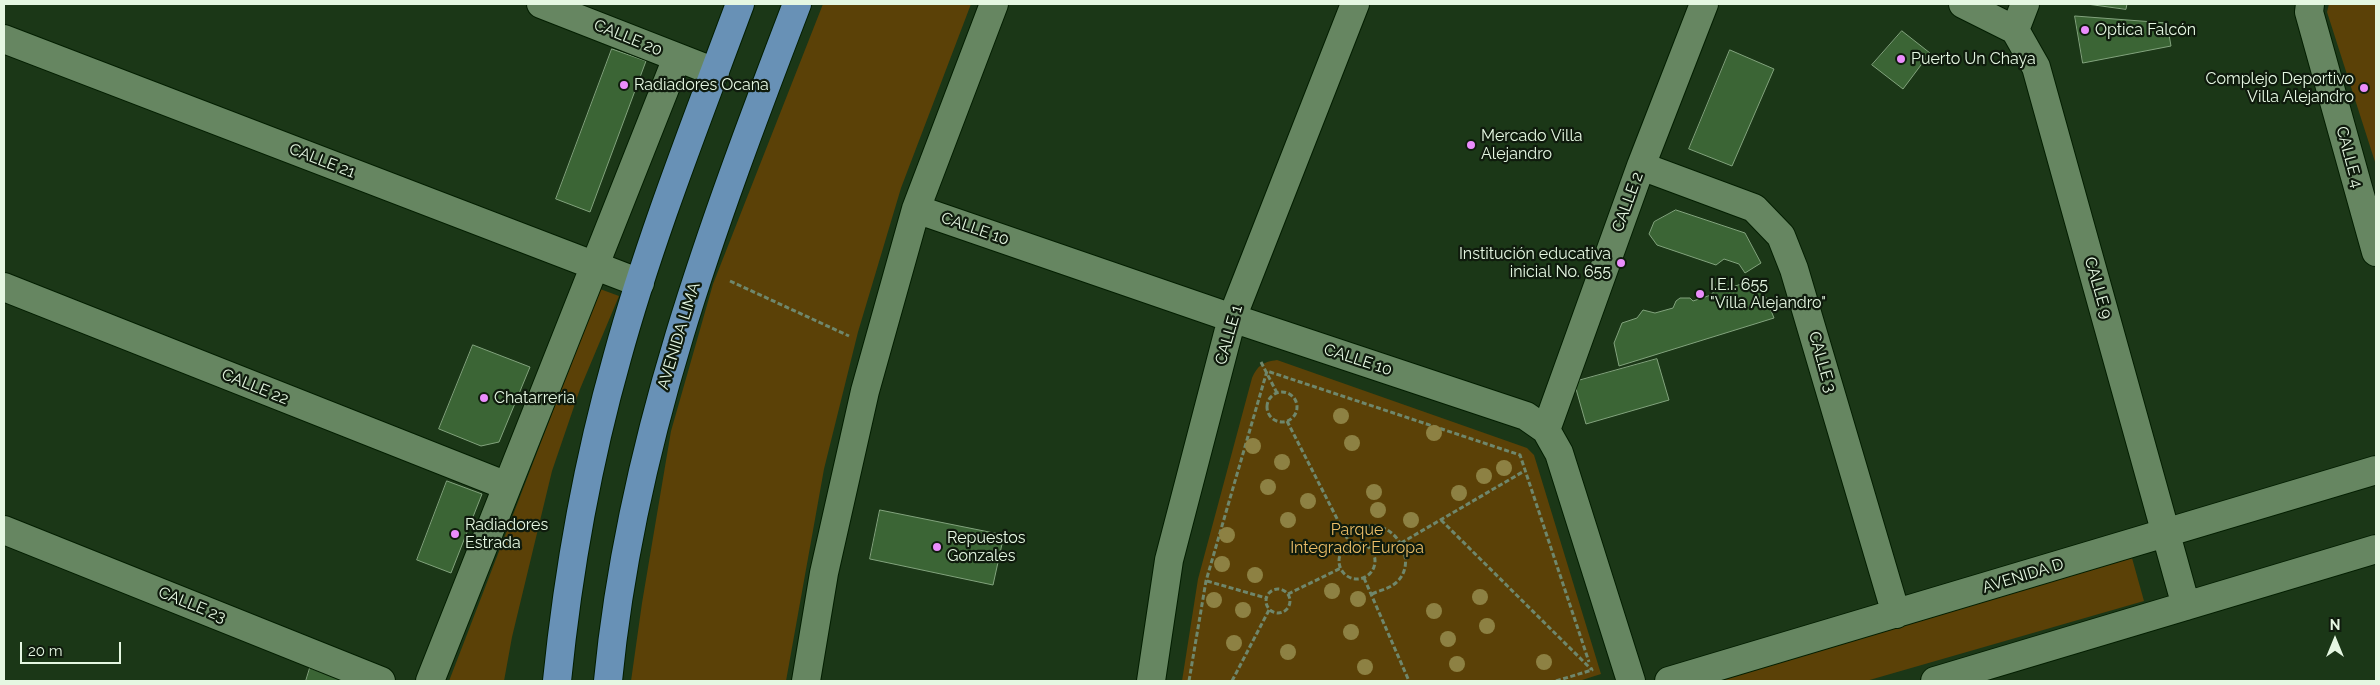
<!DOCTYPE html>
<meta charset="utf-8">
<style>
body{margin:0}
#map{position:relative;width:2380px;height:685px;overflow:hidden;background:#1b3717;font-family:Raleway,sans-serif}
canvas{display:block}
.frame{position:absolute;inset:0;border:5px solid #e5f7e2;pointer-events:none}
.north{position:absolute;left:2310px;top:615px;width:50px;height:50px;-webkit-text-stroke:4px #0f1b0d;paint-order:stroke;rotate:0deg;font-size:14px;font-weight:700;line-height:20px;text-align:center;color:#e5f7e2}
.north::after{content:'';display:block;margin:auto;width:18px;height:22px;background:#e5f7e2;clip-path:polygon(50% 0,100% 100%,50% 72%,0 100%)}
.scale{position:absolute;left:20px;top:642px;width:101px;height:22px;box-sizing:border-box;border:2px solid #e5f7e2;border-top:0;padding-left:6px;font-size:15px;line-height:18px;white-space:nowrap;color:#e5f7e2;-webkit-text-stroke:4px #0f1b0d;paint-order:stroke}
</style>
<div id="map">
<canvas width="2380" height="685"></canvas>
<div class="frame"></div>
<div class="north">N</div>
<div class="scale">20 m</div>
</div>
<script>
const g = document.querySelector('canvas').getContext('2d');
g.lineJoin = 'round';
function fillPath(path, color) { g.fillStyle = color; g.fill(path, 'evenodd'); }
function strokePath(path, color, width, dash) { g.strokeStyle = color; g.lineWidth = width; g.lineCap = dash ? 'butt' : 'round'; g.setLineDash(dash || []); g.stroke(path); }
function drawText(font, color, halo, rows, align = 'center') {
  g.font = font + ' Raleway,sans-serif'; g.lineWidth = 4.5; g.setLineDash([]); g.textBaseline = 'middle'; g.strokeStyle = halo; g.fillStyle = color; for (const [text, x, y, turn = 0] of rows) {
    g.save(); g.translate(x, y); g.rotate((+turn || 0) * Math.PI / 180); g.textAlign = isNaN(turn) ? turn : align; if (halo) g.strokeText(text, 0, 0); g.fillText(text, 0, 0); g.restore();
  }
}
fillPath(new Path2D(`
 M823,4h148l-70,184 -43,144 -34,137 -38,212h-155l11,-78 29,-172 42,-147z
 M2329,4h47v161l-49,-153z
 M600,289l19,7 -39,93 -28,82 -40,166 -8,44h-55z
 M1277,360l250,88 7,7 67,219 -22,7h-397l16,-102 54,-201c6,-13 11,-16 25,-18z
 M2132,558l12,43 -278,80h-165z`), '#5b4107');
const building = new Path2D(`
 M2087,4h40l-1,5z
 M2075,16l92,7 4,23 -88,17z
 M1902,31l28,22 -27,36 -31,-24z
 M612,49l34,12 -56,151 -34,-13z
 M1730,50l44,19 -42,97 -43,-17z
 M1676,210l69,23 16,30 -16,10 -6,-9 -15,-5 -8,6 -59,-20 -8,-11 5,-12z
 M1745,283l19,10 10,25 -155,48 -5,-23 8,-20 15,-5 6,-8 12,3 18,-5 3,-7 4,-3h10l3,3 18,-6 7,-9 11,2z
 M473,345l57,22 -31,75 -18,4 -42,-17z
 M1657,359l12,41 -83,24 -12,-42z
 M447,481l35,13 -31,79 -34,-13z
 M880,510l124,25 -11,50 -123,-26z
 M310,668l36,13h-40z`);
fillPath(building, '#3b6535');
strokePath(building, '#82a37d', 1);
const minor = new Path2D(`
 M541,4l174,68
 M1963,4l52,26 21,37 150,539
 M2310,4l-1,8 67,240
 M2015,30l10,-26
 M4,39l636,244
 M1641,166l113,42 27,28 13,33 102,345
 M916,209l316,109 294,98 20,14 13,23 72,228
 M4,287l503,199
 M1546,430l95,-264 63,-162
 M4,530l377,151
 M430,681l247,-623
 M806,681l18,-108 41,-182 51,-182 78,-205
 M1151,681l18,-121 63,-242 123,-314
 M1669,681l707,-211
 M1935,681l441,-132`);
const major = new Path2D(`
 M557,681c11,-109 30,-217 60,-323 33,-120 80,-238 123,-354
 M608,681c23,-239 104,-455 189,-677`);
strokePath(minor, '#031e01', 30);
strokePath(major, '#031e01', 30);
strokePath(new Path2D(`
 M730,281l119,55
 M1261,362l16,31
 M1267 407a15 15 0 1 1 30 0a15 15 0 1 1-30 0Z
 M1287,421l63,123
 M1441,520l150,149
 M1345,534c8,-4 17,-8 26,-8 28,-2 49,41 22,59 -6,4 -15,6 -21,9
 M1401,543l125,-73
 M1339 561a18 18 0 1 1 36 0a18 18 0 1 1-36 0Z
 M1364,578l45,103
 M1207,581l59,17
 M1266 601a12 12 0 1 1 24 0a12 12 0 1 1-24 0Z
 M1288,594l53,-26
 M1189,681l17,-100 61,-210 253,84 69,207
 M1232,681l37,-71
 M1556,681l36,-11 -1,-2`), '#6f876c', 3, [5, 2.5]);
strokePath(minor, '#668661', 28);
strokePath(major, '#6891b6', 28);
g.fillStyle = '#8d8143';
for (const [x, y] of [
 [1341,416],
 [1434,433],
 [1352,443],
 [1253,446],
 [1282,462],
 [1504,468],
 [1484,476],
 [1268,487],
 [1374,492],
 [1459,493],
 [1308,501],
 [1378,510],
 [1288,520],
 [1411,520],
 [1227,535],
 [1222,564],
 [1255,575],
 [1332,591],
 [1480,597],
 [1358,599],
 [1214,600],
 [1243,610],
 [1434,611],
 [1487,626],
 [1351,632],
 [1448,639],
 [1234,643],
 [1288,652],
 [1544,662],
 [1457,664],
 [1365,667]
]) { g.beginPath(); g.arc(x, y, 8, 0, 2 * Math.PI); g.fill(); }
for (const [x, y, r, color] of [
 [2085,30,5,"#eb8dfc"],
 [1901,59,5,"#eb8dfc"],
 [624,85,5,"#eb8dfc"],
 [2364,88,5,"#eb8dfc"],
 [1471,145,5,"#eb8dfc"],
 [1621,263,5,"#eb8dfc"],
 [1700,294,5,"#eb8dfc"],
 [484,398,5,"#eb8dfc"],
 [455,534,5,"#eb8dfc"],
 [937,547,5,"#eb8dfc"]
]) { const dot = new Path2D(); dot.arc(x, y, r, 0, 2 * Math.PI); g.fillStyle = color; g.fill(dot); strokePath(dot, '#0f1b0d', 2); }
drawText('16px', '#e5f7e2', '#0f1b0d', [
 ["Optica Falcón",2095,30],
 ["Puerto Un Chaya",1911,59],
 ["Complejo Deportivo",2354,79,"right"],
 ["Villa Alejandro",2354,97,"right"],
 ["Radiadores Ocana",634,85],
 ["Mercado Villa",1481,136],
 ["Alejandro",1481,154],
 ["Institución educativa",1611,254,"right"],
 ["inicial No. 655",1611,272,"right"],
 ["I.E.I. 655",1710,285],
 ["\"Villa Alejandro\"",1710,303],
 ["Chatarreria",494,398],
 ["Radiadores",465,525],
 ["Estrada",465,543],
 ["Repuestos",947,538],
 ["Gonzales",947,556]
], 'left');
drawText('16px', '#e5f7e2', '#0f1b0d', [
 ["CALLE 20",628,38,22],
 ["CALLE 4",2349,157,75],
 ["CALLE 21",322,161,21],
 ["CALLE 2",1628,202,-70],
 ["CALLE 10",975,229,19],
 ["CALLE 9",2098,288,74],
 ["CALLE 1",1229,335,-74],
 ["AVENIDA LIMA",679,336,-73],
 ["CALLE 10",1358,360,18],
 ["CALLE 3",1822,362,74],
 ["CALLE 22",255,387,22],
 ["AVENIDA D",2023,576,-17],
 ["CALLE 23",192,605,22]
]);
drawText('16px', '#ebbd67', '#0f1b0d', [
 ["Parque",1357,530],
 ["Integrador Europa",1357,548]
]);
</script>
